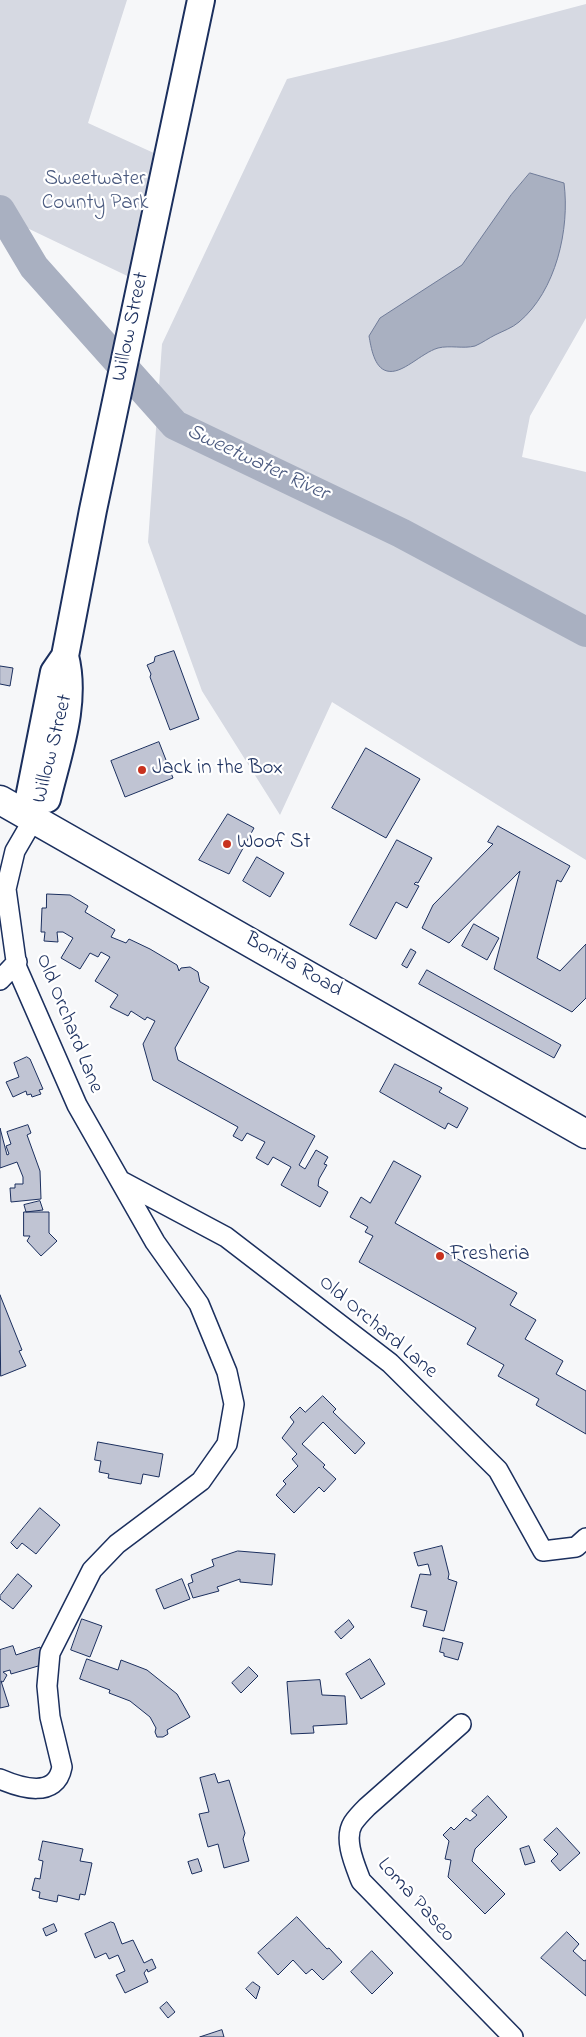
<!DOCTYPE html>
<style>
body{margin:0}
canvas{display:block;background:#f6f7f9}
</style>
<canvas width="586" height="2037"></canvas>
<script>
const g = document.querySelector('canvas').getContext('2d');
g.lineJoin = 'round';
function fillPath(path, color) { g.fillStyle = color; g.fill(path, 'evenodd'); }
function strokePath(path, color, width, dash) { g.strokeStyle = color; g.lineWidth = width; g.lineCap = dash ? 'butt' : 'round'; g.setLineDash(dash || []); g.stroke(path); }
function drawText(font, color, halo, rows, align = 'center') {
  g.font = font + ' "Indie Flower",sans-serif'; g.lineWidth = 4.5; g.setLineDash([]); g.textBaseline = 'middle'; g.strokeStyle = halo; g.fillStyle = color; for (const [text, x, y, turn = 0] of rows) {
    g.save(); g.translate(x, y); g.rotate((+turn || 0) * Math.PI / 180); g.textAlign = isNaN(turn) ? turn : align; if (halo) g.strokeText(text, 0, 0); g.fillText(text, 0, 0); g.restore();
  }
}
fillPath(new Path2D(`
 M0,0h127l-39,123 79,36 -25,124 -142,-68z
 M586,4v314l-56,98 -8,41 64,15v388l-254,-158 -52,113 -78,-124 -54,-149 14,-198 125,-265 159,-38z`), '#d6d9e2');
const water = new Path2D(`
 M530,173l34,10c6,46 -8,108 -45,139 -7,6 -16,9 -24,13 -6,3 -13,8 -20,11 -12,3 -25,-1 -37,2 -17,5 -36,27 -51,23 -13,-3 -16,-24 -18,-35l11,-18 82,-53 49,-70z
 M169,430l220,102 -4,4 -218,-103z`);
fillPath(water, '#a9b0c1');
strokePath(water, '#707c99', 1);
strokePath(new Path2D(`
 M0,210l34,57 141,158 226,108 185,99`), '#a9b0c1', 30);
const building = new Path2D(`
 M174,651l25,68 -29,11 -20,-53 1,-3 -4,-9 7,-3 1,-5z
 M0,666l13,2 -3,18 -10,-2z
 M159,742l14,36 -48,19 -14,-36z
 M366,748l54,31 -34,59 -54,-30z
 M228,814l26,14 -25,46 -30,-14z
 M498,826l72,40 -9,16 -4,-2 -20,78 23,13 26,-27v54l-14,14 -78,-43 26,-98 -71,72 -27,-15 11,-23 60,-61 -5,-2z
 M397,840l35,18 -14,25 -2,-1 -2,2 5,2 -12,22 -11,-6 -20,37 -26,-14z
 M257,857l27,16 -14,24 -27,-16z
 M47,894l23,1 18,11 -3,6 30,18 -4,7 15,6 3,-4 21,10 27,16 2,6 2,-3 9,-1 8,5 2,10 9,5 -34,61 3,12 137,76 -16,29 6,4 11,-19 12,7 -4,7 3,1 -8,14 -1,7 10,6 -8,15 -39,-22 10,-18 -18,-10 -5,8 -12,-7 9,-16 -18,-9 -5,8 -9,-5 5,-9 -85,-47 -10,-36 12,-23 -8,-4 -2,3 -14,-9 -3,5 -18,-9 8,-12 -23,-14 15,-24 -9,-5 -3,5 -8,-4 -10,16 -19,-11 12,-20 -10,-6h-6l1,10 -14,-1 1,-9h-4l1,-24h4z
 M474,924l25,14 -12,22 -25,-14z
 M411,949l5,3 -9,16 -5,-3z
 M427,970l134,75 -7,13 -135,-74z
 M27,1057l3,2 13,30 -4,1 2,4 -9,3 -1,-3 -4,1 -1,-4 -13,6 -7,-15 13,-5 -5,-14z
 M395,1064l47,24 -3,4 29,16 -11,20 -9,-5 -3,6 -65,-37z
 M28,1125l3,8 -4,2 13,36 1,28 -30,3 -1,-14h5v-4h8v-7l-6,-15 -17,6v-40l7,27 2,-1 -3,-8 5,-2 -4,-12z
 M394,1161l27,15 -26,47 122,70 -7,12 26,15 -11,19 38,22 -7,13 30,17v43l-50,-29 3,-6 -41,-23 6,-11 -37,-21 9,-16 -117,-66 14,-26 -8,-4 3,-5 -18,-10 11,-20 9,6z
 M40,1201l3,9 -17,2 -2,-7z
 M24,1212h25v21l8,8 -16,15 -14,-15 3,-5h-6z
 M0,1295l22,55 -3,1 7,15 -25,10z
 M323,1396l13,13 -3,3 32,31 -10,11 -32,-32 -21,22 23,21 -2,2 13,12 -12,13 -5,-5 -25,26 -18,-18 10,-11 -3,-3 15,-15 -6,-7 5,-5 -15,-16 12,-16 -4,-5 10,-10 5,5z
 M98,1442l65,12 -4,23 -16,-3 -2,10 -33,-6 1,-4 -10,-2 2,-11 -6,-1z
 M40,1508l20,17 -24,29 -14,-11 -5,6 -6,-6z
 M442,1546l7,28 -1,5 9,3 -13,49 -21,-5 4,-15 -16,-4 9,-33 11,1 -3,-11 -10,2 -4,-13z
 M238,1551l37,3 -3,31 -32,-3v-3l-23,8 2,4 -26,7 -5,-14 5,-2 -2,-7 23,-9 -2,-6z
 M18,1574l14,12 -19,23 -13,-10v-3z
 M182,1579l8,20 -26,10 -8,-19z
 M82,1619l20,7 -12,31 -19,-7z
 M349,1620l5,7 -13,12 -6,-7z
 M443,1638l20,5 -5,17 -14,-4v-3l-4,-1z
 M13,1646l3,9 24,-8 5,17 -34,10 -1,-4 -7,2 4,3 -4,7 -2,-1 8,25 -9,2v-58z
 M87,1659l31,11 3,-10 26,10 30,24 13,23 -23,13 1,4 -5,3h-6l-2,-5 1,-4 -6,-11 -20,-16 -21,-8 1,-3 -30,-11z
 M370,1659l15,25 -24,15 -15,-25z
 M249,1667l9,9 -17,17 -9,-10z
 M320,1680l2,15 23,1 2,28 -34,2 1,7 -23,1 -4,-52z
 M215,1774l3,9 11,-3 16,53 -2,6 6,22 -25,7 -6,-24 -10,3 -9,-33 10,-2 -9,-34z
 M488,1796l19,21 -32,32 -3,12 33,33 -20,20 -37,-37 3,-17 -6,-1 4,-18 -6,-6 8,-8 3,3 12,-12 4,3 7,-6 -5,-4z
 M557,1828l23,25 -20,18 -9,-10 7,-7 -14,-14z
 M43,1841l40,8 -3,12 12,2 -7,32 -5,-1 -1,6 -21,-5 -1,7 -18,-4 1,-6 -8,-2 3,-12 5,1 3,-18 -4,-1z
 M529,1846l6,16 -10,3 -5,-16z
 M198,1859l4,12 -10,3 -4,-12z
 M297,1917l30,32 2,-1 13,14 -19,18 -11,-11 -6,5 -13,-14 -15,15 -20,-22z
 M111,1922l3,1 8,21 11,-4 11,23 8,-4 4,9 -8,4 -1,-3 -3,4 4,9 -23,11 -9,-18 9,-4 -7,-16 -9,4 -3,-6 -11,5 -10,-24z
 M54,1924l3,7 -11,5 -3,-7z
 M567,1932l12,12 -6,7 11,10 2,-1v36l-45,-38z
 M372,1951l21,22 -21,21 -21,-22z
 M253,1982l7,5 -4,12 -10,-10z
 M167,2002l8,10 -7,6 -8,-10z
 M222,2030l2,7h-24z`);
fillPath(building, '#c0c4d3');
strokePath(building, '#1b2f5e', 1);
const minor = new Path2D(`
 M0,980l17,-18
 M121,1181l105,56 164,126 108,107 45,81 33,-4 10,-9
 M461,1724l-94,83c-5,5 -10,10 -14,16 -10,16 2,42 8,58l152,156
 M0,1779c21,9 56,20 62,-12l-12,-50 -3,-31 3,-33 42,-83 25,-26 84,-63 26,-37 7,-40 -7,-32 -28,-68 -44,-62 -78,-137 -60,-137 -11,-79 9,-38 18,-31`);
const secondary = new Path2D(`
 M47,799c11,-46 30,-96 18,-143
 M33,820l-4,-22 25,-126 11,-16 28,-146 108,-510`);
const primary = new Path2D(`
 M0,800l586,334`);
strokePath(minor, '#1b2f5e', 22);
strokePath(secondary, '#1b2f5e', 30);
strokePath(primary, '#1b2f5e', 31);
strokePath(minor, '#fff', 19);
strokePath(secondary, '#fff', 26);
strokePath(primary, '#fff', 28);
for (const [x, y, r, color] of [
 [142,770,5,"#c8321e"],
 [227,844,5,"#c8321e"],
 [440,1256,5,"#c8321e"]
]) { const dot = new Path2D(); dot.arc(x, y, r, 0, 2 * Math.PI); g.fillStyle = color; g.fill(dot); strokePath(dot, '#fff', 2); }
drawText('21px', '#4a5a7f', '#fff', [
 ["Sweetwater",95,181],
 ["County Park",95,205]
]);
drawText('21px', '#1b2f5e', '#fff', [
 ["Willow Street",132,327,-78],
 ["Willow Street",54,749,-76],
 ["Bonita Road",293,966,30],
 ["Old Orchard Lane",68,1024,68],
 ["Old Orchard Lane",377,1328,40],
 ["Loma Paseo",415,1901,48]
]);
drawText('21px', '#1b2f5e', '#fff', [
 ["Jack in the Box",152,770],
 ["Woof St",237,844],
 ["Fresheria",450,1256]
], 'left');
drawText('italic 22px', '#4d5c81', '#fff', [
 ["Sweetwater River",257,464,25]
]);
</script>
